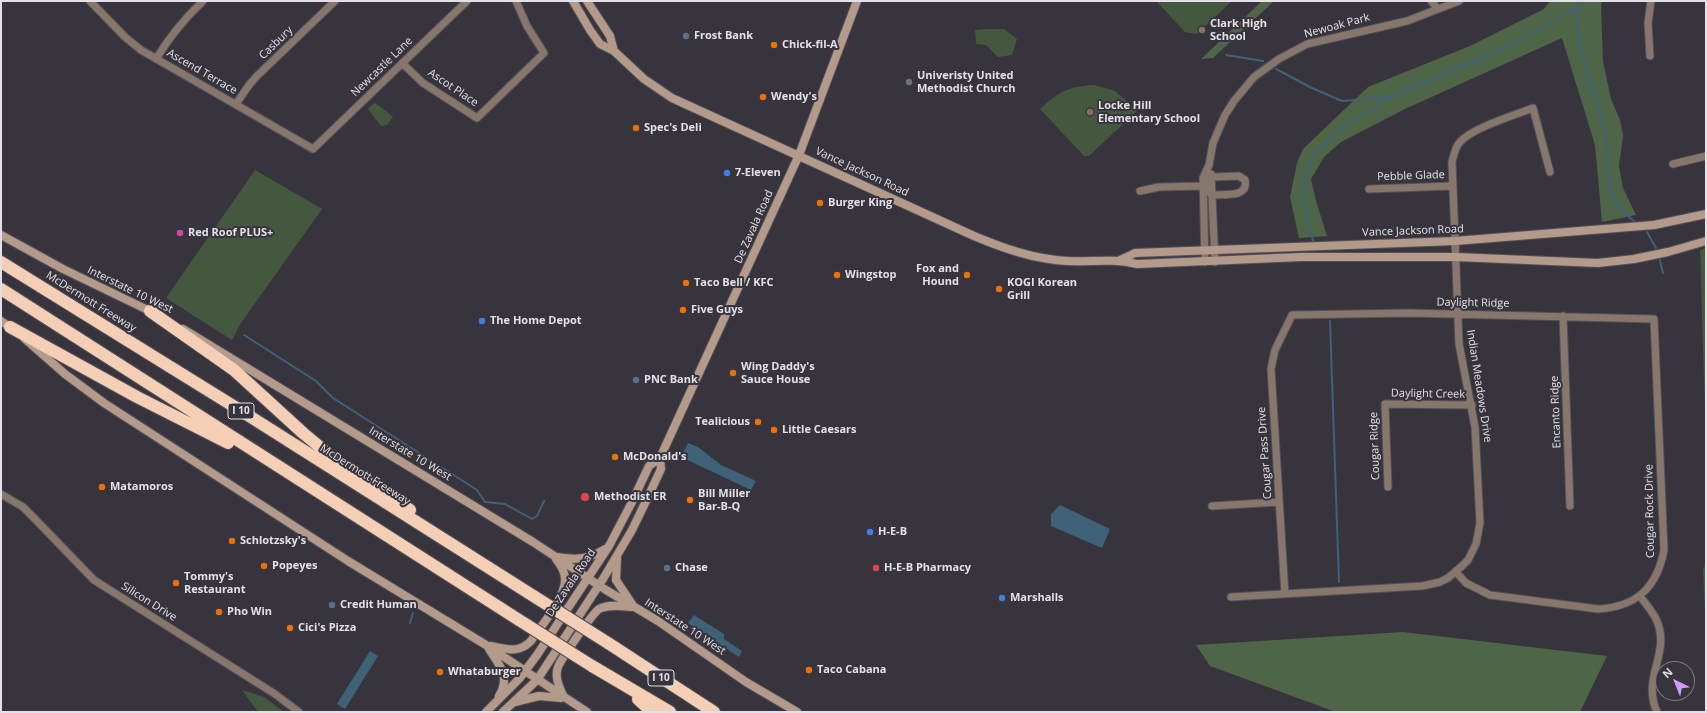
<!DOCTYPE html>
<style>
body{margin:0}
#map{position:relative;width:1707px;height:713px;overflow:hidden;background:#38343d;font-family:"Open Sans",sans-serif}
canvas{display:block}
.frame{position:absolute;inset:0;border:2px solid #e3e1e7;pointer-events:none}
.north{position:absolute;left:1655px;top:661px;width:40px;height:40px;box-sizing:border-box;background:#38343d;border:1px solid #7c7981;border-radius:50%;rotate:317deg;font-size:11px;font-weight:700;line-height:16px;text-align:center;color:#e3e1e7}
.north::after{content:'';display:block;margin:auto;width:14px;height:18px;background:#d29cfd;clip-path:polygon(50% 0,100% 100%,50% 72%,0 100%)}
</style>
<div id="map">
<canvas width="1707" height="713"></canvas>
<div class="frame"></div>
<div class="north">N</div>
</div>
<script>
const g = document.querySelector('canvas').getContext('2d');
g.lineJoin = 'round';
function fillPath(path, color) { g.fillStyle = color; g.fill(path, 'evenodd'); }
function strokePath(path, color, width, dash) { g.strokeStyle = color; g.lineWidth = width; g.lineCap = dash ? 'butt' : 'round'; g.setLineDash(dash || []); g.stroke(path); }
function drawText(font, color, halo, rows, align = 'center') {
  g.font = font + ' "Open Sans",sans-serif'; g.lineWidth = 4; g.setLineDash([]); g.textBaseline = 'middle'; g.strokeStyle = halo; g.fillStyle = color; for (const [text, x, y, turn = 0] of rows) {
    g.save(); g.translate(x, y); g.rotate((+turn || 0) * Math.PI / 180); g.textAlign = isNaN(turn) ? turn : align; if (halo) g.strokeText(text, 0, 0); g.fillText(text, 0, 0); g.restore();
  }
}
fillPath(new Path2D(`
 M1156,1h76l-35,33 -12,-2z
 M987,29h17l13,10 -5,16 -14,2 -12,-12 -10,-1 -1,-14z
 M1094,85l21,6 22,20 -48,45h-5l-44,-47c18,-17 29,-23 54,-24z
 M374,103c5,2 15,10 19,14l-6,8 -6,1 -13,-17z
 M255,170l67,39 -81,114 -9,17 -66,-42z
 M1706,248v198l-6,-196z
 M1706,560v77l-3,-67z
 M242,690l22,7 20,15h-26z`), '#44583f');
fillPath(new Path2D(`
 M1262,1h12l-61,57 -12,1z
 M1550,1h52l-1,5 2,55 8,38 9,21 3,15 -4,31 4,22 13,27 -34,7 -7,-77 -33,-107 -157,71 -64,33 -17,15 -13,22 5,22 11,35 -28,2 -9,-41 7,-34 6,-14 65,-62 102,-41 74,-37z
 M1403,632l204,24 -27,56h-244l-126,-46 -14,-21z`), '#4e6547');
fillPath(new Path2D(`
 M688,443l10,4 23,18 35,16 -5,9 -70,-33z
 M1060,505l50,24 -8,19 -51,-22v-12z
 M694,615l30,19v5l18,12 -3,6 -51,-34z
 M370,651l8,5 -33,53 -8,-5z`), '#3f6279');
strokePath(new Path2D(`
 M1580,1c-14,25 21,105 26,135 2,14 1,47 6,57 5,12 12,21 22,28
 M1226,55l37,6
 M1276,69l36,19 30,13 50,-4
 M1647,232l9,16
 M1313,241l-10,-45 6,-33 10,-14 29,-26 49,-29 118,-51 61,-35
 M1660,260l3,13
 M1330,321l9,261
 M244,335l72,46 17,17 144,92 8,12 20,2 27,15 5,-3 7,-15
 M410,623l3,-10`), '#3f6279', 2);
const minor = new Path2D(`
 M90,1l35,36 16,13 172,99 154,-148
 M1431,1l7,8
 M1650,56l-2,-33 3,-22
 M156,59c14,-23 27,-39 47,-58
 M402,63l21,20 54,35 67,-65 -17,-27 -11,-25
 M236,104l13,-19 8,-9 78,-75
 M1673,164l33,-8
 M1211,174l4,88
 M1369,189l84,-3
 M1140,191l19,-4 44,-1 9,-9 27,-1 6,4c4,18 -21,14 -33,15l-9,-9
 M1205,262l-2,-84 6,-13 4,-22 12,-28 9,-14 20,-24 25,-18 28,-15 100,-23 52,-20
 M1563,316l7,190
 M1388,487l-3,-83 87,1
 M1,494l22,13 11,11 60,62 181,114 24,18
 M1212,506l67,-4
 M1285,594l-14,-225 4,-19 17,-35 117,-2 245,6 10,231c-7,38 -28,57 -66,59l-108,-14 -24,-12 -10,-11
 M1640,596c5,7 12,15 16,23 16,34 -15,57 1,93
 M1231,597l191,-11 18,-4 8,-4 14,-12 6,-6 8,-16 4,-21 -5,-96 -16,-83 -7,-182c2,-7 3,-15 8,-20 12,-14 55,-27 73,-34l17,64`);
const secondary = new Path2D(`
 M573,1l17,29 10,14 14,7 30,28 28,19 302,138c31,13 60,23 93,25 26,1 45,-3 70,3l164,-7h155l142,6 36,-4 34,-7 38,-11
 M587,1l23,35 4,15
 M1,235l62,34 91,44
 M1120,260l15,-7 320,-12 199,-16 52,-11
 M1,321l12,8
 M183,329l350,213 73,48 52,31 88,61 51,30
 M25,339l40,35 39,29 244,158 138,84 101,67
 M557,557c19,3 31,3 48,-8
 M617,558l-1,22 16,24
 M490,646c17,3 28,8 41,-5 10,-15 35,-44 34,-62 0,-7 -5,-15 -9,-20
 M489,649c10,16 22,27 10,47
 M564,697c-4,-8 -10,-20 -6,-30 3,-8 34,-53 41,-58 9,-5 23,-3 33,-2
 M515,702l24,-6 22,2
 M486,712l33,-33 18,-24 72,-109 22,-42 18,-38 11,-8 139,-303 58,-154
 M503,712l34,-32 66,-101 29,-49 15,-31 14,-30 -1,-11`);
const motorway = new Path2D(`
 M1,262l234,145 300,190
 M1,289l518,331
 M150,311l84,59 69,63 30,25 77,52
 M10,327l127,70 91,46
 M608,643l106,69
 M592,666l78,46
 M638,699l14,13`);
strokePath(minor, '#535058', 9);
strokePath(secondary, '#535058', 10);
strokePath(motorway, '#535058', 14);
strokePath(minor, '#86766c', 7);
strokePath(secondary, '#b39a8a', 8);
strokePath(motorway, '#f4cfb6', 12);
const motorwayBridge = new Path2D(`
 M535,597l73,46
 M519,620l73,46`);
strokePath(motorwayBridge, '#535058', 14, []);
strokePath(motorwayBridge, '#f4cfb6', 12);
for (const [x, y, r, color] of [
 [1202,30,4,"#8d6e63"],
 [686,36,4,"#5c6f8a"],
 [774,45,4,"#e8710a"],
 [909,82,4,"#6b7280"],
 [763,97,4,"#e8710a"],
 [1090,112,4,"#8d6e63"],
 [636,128,4,"#e8710a"],
 [727,173,4,"#3f7fe0"],
 [820,203,4,"#e8710a"],
 [180,233,4,"#d1479c"],
 [837,275,4,"#e8710a"],
 [967,275,4,"#e8710a"],
 [686,283,4,"#e8710a"],
 [999,289,4,"#e8710a"],
 [683,310,4,"#e8710a"],
 [482,321,4,"#3f7fe0"],
 [733,373,4,"#e8710a"],
 [636,380,4,"#5c6f8a"],
 [758,422,4,"#e8710a"],
 [774,430,4,"#e8710a"],
 [615,457,4,"#e8710a"],
 [102,487,4,"#e8710a"],
 [585,497,5,"#e0444e"],
 [690,500,4,"#e8710a"],
 [870,532,4,"#3f7fe0"],
 [232,541,4,"#e8710a"],
 [264,566,4,"#e8710a"],
 [667,568,4,"#5c6f8a"],
 [876,568,4,"#e0444e"],
 [176,583,4,"#e8710a"],
 [1002,598,4,"#3f7fe0"],
 [332,605,4,"#5c6f8a"],
 [219,612,4,"#e8710a"],
 [290,628,4,"#e8710a"],
 [809,670,4,"#e8710a"],
 [440,672,4,"#e8710a"]
]) { const dot = new Path2D(); dot.arc(x, y, r, 0, 2 * Math.PI); g.fillStyle = color; g.fill(dot); strokePath(dot, '#38343d', 1.5); }
for (const [x, y, w] of [
 [241,411,26],
 [661,678,26]
]) { const box = new Path2D(); box.roundRect(x - w / 2, y - 8, w, 16, 3); g.fillStyle = '#38343d'; g.fill(box); strokePath(box, '#e3e1e7', 1); }
drawText('bold 10px', '#e3e1e7', null, [
 ["I 10",241,411],
 ["I 10",661,678]
]);
drawText('bold 11px', '#e3e1e7', '#38343d', [
 ["Clark High",1210,24],
 ["School",1210,37],
 ["Frost Bank",694,36],
 ["Chick-fil-A",782,45],
 ["Univeristy United",917,76],
 ["Methodist Church",917,89],
 ["Wendy's",771,97],
 ["Locke Hill",1098,106],
 ["Elementary School",1098,119],
 ["Spec's Deli",644,128],
 ["7-Eleven",735,173],
 ["Burger King",828,203],
 ["Red Roof PLUS+",188,233],
 ["Fox and",959,269,"right"],
 ["Hound",959,282,"right"],
 ["Wingstop",845,275],
 ["Taco Bell / KFC",694,283],
 ["KOGI Korean",1007,283],
 ["Grill",1007,296],
 ["Five Guys",691,310],
 ["The Home Depot",490,321],
 ["Wing Daddy's",741,367],
 ["Sauce House",741,380],
 ["PNC Bank",644,380],
 ["Tealicious",750,422,"right"],
 ["Little Caesars",782,430],
 ["McDonald's",623,457],
 ["Matamoros",110,487],
 ["Bill Miller",698,494],
 ["Bar-B-Q",698,507],
 ["Methodist ER",594,497],
 ["H-E-B",878,532],
 ["Schlotzsky's",240,541],
 ["Popeyes",272,566],
 ["Chase",675,568],
 ["H-E-B Pharmacy",884,568],
 ["Tommy's",184,577],
 ["Restaurant",184,590],
 ["Marshalls",1010,598],
 ["Credit Human",340,605],
 ["Pho Win",227,612],
 ["Cici's Pizza",298,628],
 ["Taco Cabana",817,670],
 ["Whataburger",448,672]
], 'left');
drawText('11px', '#e3e1e7', '#38343d', [
 ["Newoak Park",1337,26,-15],
 ["Casbury",276,43,-44],
 ["Newcastle Lane",382,67,-44],
 ["Ascend Terrace",202,72,30],
 ["Ascot Place",453,88,34],
 ["Vance Jackson Road",862,172,25],
 ["Pebble Glade",1411,176,-2],
 ["De Zavala Road",754,227,-66],
 ["Vance Jackson Road",1413,231,-2],
 ["Interstate 10 West",130,290,26],
 ["McDermott Freeway",91,302,32],
 ["Daylight Ridge",1473,303,1],
 ["Indian Meadows Drive",1479,386,81],
 ["Daylight Creek",1428,394,1],
 ["Encanto Ridge",1556,412,-92],
 ["Cougar Ridge",1375,446,-92],
 ["Cougar Pass Drive",1265,453,-94],
 ["Interstate 10 West",410,454,31],
 ["McDermott Freeway",365,475,32],
 ["Cougar Rock Drive",1650,511,-91],
 ["De Zavala Road",571,583,-56],
 ["Silicon Drive",149,602,32],
 ["Interstate 10 West",685,627,33]
]);
</script>
